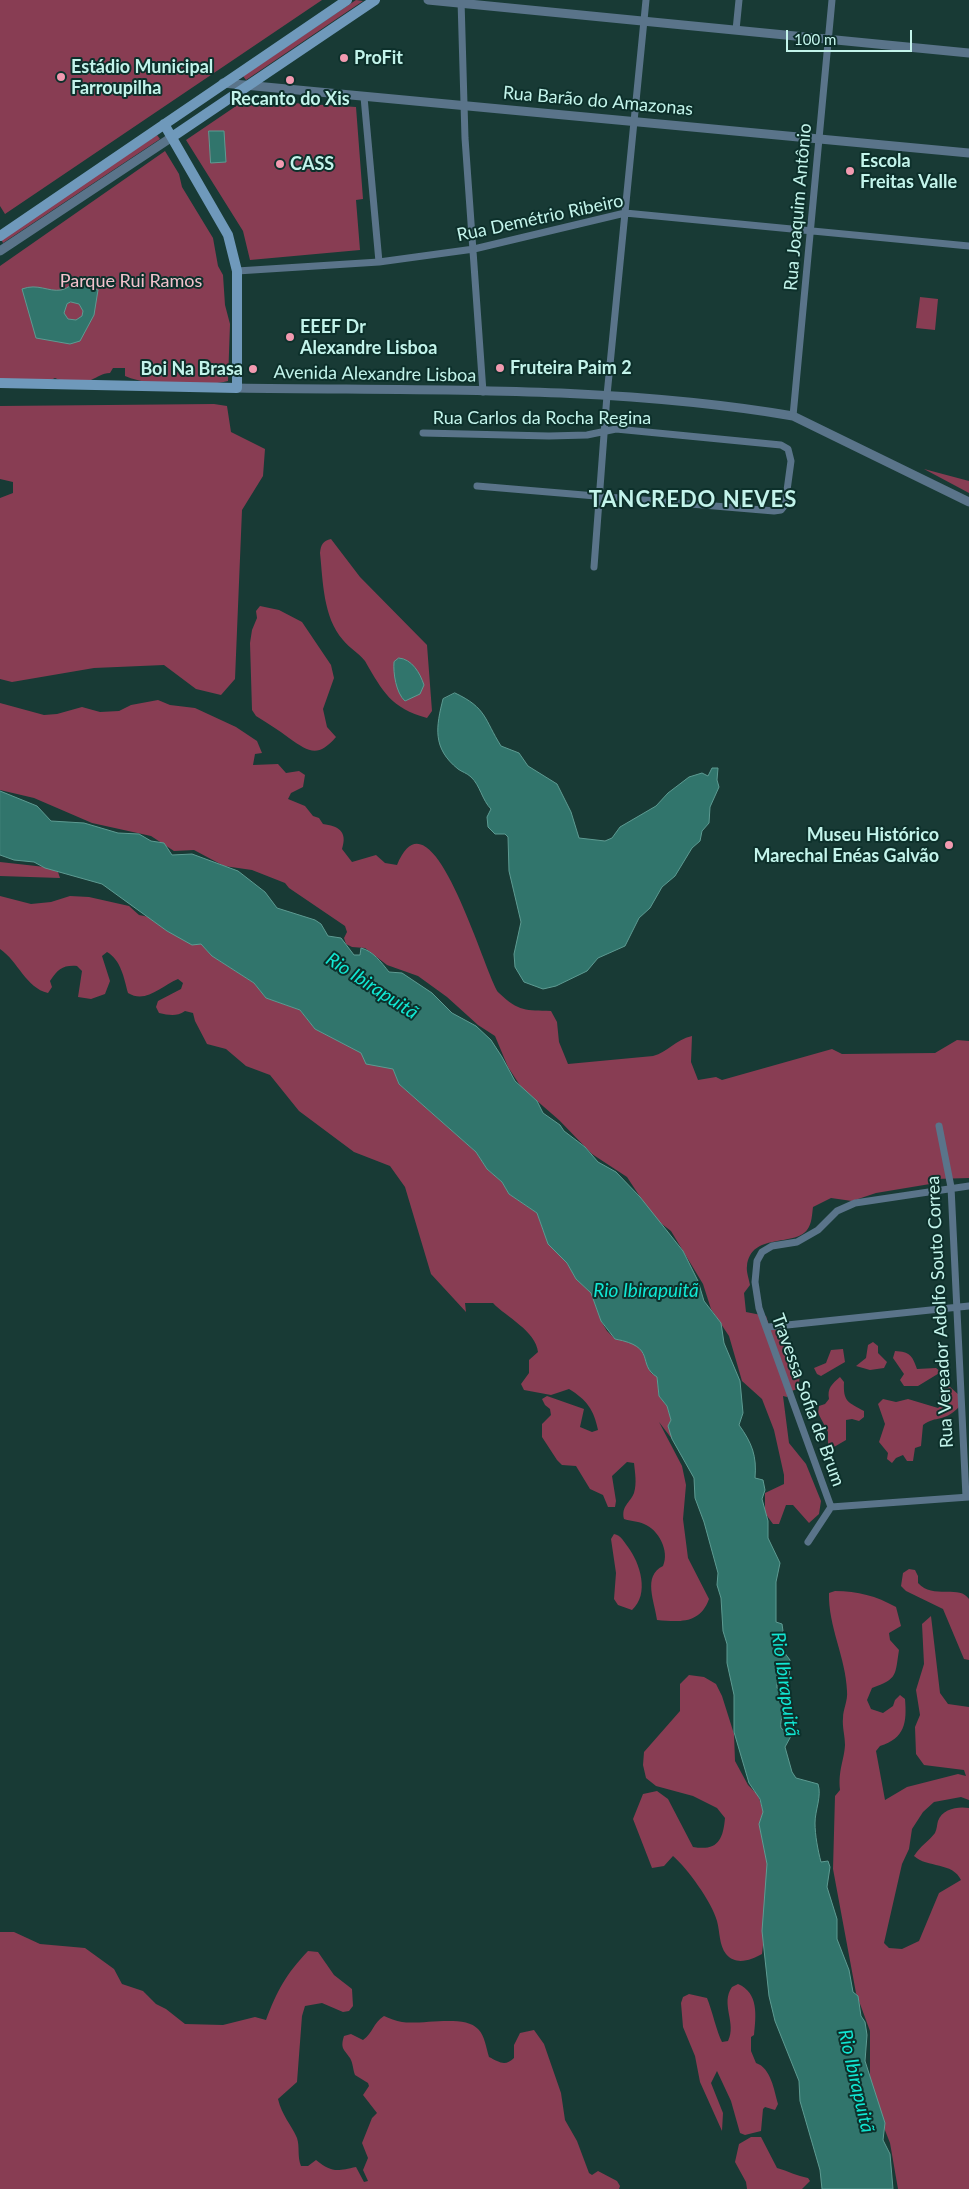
<!DOCTYPE html>
<meta charset="utf-8">
<style>
body{margin:0}
#map{position:relative;width:969px;height:2189px;overflow:hidden;background:#183a35;font-family:Lato,sans-serif}
canvas{display:block}
.scale{position:absolute;left:786px;top:30px;width:126px;height:22px;box-sizing:border-box;border:2px solid #c3f4eb;border-top:0;padding-left:6px;font-size:15px;line-height:18px;white-space:nowrap;color:#c3f4eb;-webkit-text-stroke:4px #0d302b;paint-order:stroke}
</style>
<div id="map">
<canvas width="969" height="2189"></canvas>
<div class="scale">100 m</div>
</div>
<script>
const g = document.querySelector('canvas').getContext('2d');
g.lineJoin = 'round';
function fillPath(path, color) { g.fillStyle = color; g.fill(path, 'evenodd'); }
function strokePath(path, color, width, dash) { g.strokeStyle = color; g.lineWidth = width; g.lineCap = dash ? 'butt' : 'round'; g.setLineDash(dash || []); g.stroke(path); }
function drawText(font, color, halo, rows, align = 'center') {
  g.font = font + ' Lato,sans-serif'; g.lineWidth = 4; g.setLineDash([]); g.textBaseline = 'middle'; g.strokeStyle = halo; g.fillStyle = color; for (const [text, x, y, turn = 0] of rows) {
    g.save(); g.translate(x, y); g.rotate((+turn || 0) * Math.PI / 180); g.textAlign = isNaN(turn) ? turn : align; if (halo) g.strokeText(text, 0, 0); g.fillText(text, 0, 0); g.restore();
  }
}
fillPath(new Path2D(`
 M0,0h322l-317,214 -5,-8z
 M356,0l7,1 -117,79 -3,-4z
 M245,100l111,7 7,92 -7,1 4,50 -110,10 -7,-29 -57,-91z
 M157,135l3,4 -157,104 -2,-4z
 M165,151l14,23 3,13 31,51 5,28 5,9 2,30 5,19 -2,57c-26,6 -78,6 -103,-5v-8h-12l-3,5c-8,0 -12,4 -19,7 -11,4 -26,3 -36,-2l-13,6 -42,-1v-117z
 M920,297l18,2 -3,31 -19,-2z
 M214,404l13,2 4,26 34,17 -2,27 -21,34 -7,169 -14,16 -25,-6 -32,-24 -70,3 -82,14 -12,-3v-181l13,-5v-11l-13,-3v-73z
 M924,469l45,12v12z
 M331,539l29,38 67,68 5,66 -5,7c-36,-10 -44,-26 -62,-57 -6,-8 -16,-13 -22,-21 -20,-23 -20,-59 -23,-87 1,-9 3,-12 11,-14z
 M260,606l19,4 23,12 29,43 3,13 -11,31 4,18 9,10c-18,21 -27,15 -47,1 -10,-8 -22,-15 -33,-22l-4,-6 -2,-67 2,-13 5,-12 -1,-7z
 M158,700l12,5 25,3 41,19 21,14 5,12 -7,1 -2,11 25,-1 8,9 13,-2 6,4 -2,12 -12,6 -3,6 17,7 8,10 6,2 4,6c15,2 25,7 19,25l10,13 24,-7 9,8 12,2c35,-86 89,115 102,128 20,19 27,17 52,18l6,11 2,20 9,22 85,-8c15,-4 22,-16 39,-20l-1,26 7,18 18,-3 6,3 110,-31 10,5 93,-1 22,-13 12,1v137l-34,1 -5,5 -54,9 -24,8 -21,-3 -18,9c-1,7 -1,17 -6,23 -13,17 -56,2 -60,36 -1,5 2,13 3,19l-6,8 2,19 20,4 4,12 13,4c1,19 3,30 17,44l-2,13 -7,2 -4,6 -4,-1 6,47 17,21 15,37 -2,13 -10,9 -16,-18h-7l-7,19h-6l-8,-11v-20l19,-9v-9l-10,-45 -12,-31 -20,-18 -13,-45 -18,-27 -8,-25 -32,-53 -17,-13 -27,-41 -35,-23 -33,-34 -38,-33 -13,-20 -13,-31 -17,-11 -31,-28 -29,-21 -31,-11 -22,-17 -13,-1 -6,-3 -2,-6 3,-6 -2,-6 -56,-38 -4,-5 -33,-13 -28,-4 -30,-16 -20,1 -23,-15 -59,-13 -58,-25 -34,-8v-87l44,12 13,-1 25,-7 18,5 19,-1 12,-6z
 M0,862l45,5 13,5 2,6 -60,-2z
 M0,896l31,8 20,-2 19,-6 19,1 40,9 10,9 10,2 18,14 34,13 11,12 42,27 12,15 34,12 15,19 78,40 6,15 77,68 11,17 15,13 7,12 28,19 11,31 19,19 9,16 15,14 10,28 6,10 8,8 18,3 9,9 9,22 6,4 2,19 8,10 4,14 -2,6 3,13 -13,-17 23,44 4,19 -3,34 5,39 21,41c-9,25 -29,23 -52,21 -2,-18 -15,-44 6,-54 7,-15 -5,-37 -19,-42 -6,-3 -14,-3 -20,-5 -3,-13 6,-16 10,-26 3,-10 1,-20 0,-30l-7,-1 -15,14 4,25 -1,6h-7l-5,-12 -13,-6 -14,-23 -14,-1 -5,-5 -15,-23v-13l9,-9 -1,-6 -5,-4 -3,-6 5,-3 37,13 -4,18 12,5 6,-2c-4,-20 -11,-30 -29,-41l-18,6 -27,-5 -3,-6 8,-11v-13l9,-8c-2,-21 -32,-35 -45,-49h-28l1,9 -35,-38 -26,-87 -15,-21 -36,-14 -55,-41 -29,-36 -24,-9 -20,-17 -19,-5 -12,-23 -2,-8 -8,-2c-9,6 -16,4 -26,2l-3,-6 2,-6 23,-12 2,-6 -5,-4c-17,7 -32,25 -50,14 -4,-15 -7,-33 -21,-41l-5,4 8,25 -5,13 -14,5 -13,-2 4,-26 -5,-5c-14,-1 -19,3 -27,15l2,6 -4,6c-22,-5 -30,-32 -48,-44z
 M873,1342l5,4v7l9,9 -3,6 -14,2 -14,-4 10,-8 2,-13z
 M843,1349l2,13 -24,14 -4,-2 -3,-6 12,-5 5,-13z
 M895,1351c15,1 17,4 22,18l19,-1 5,4 -23,14h-14l-4,-6 4,-6 -11,-16z
 M840,1377l4,5c-1,20 4,20 20,29v6l-5,4 -7,-2 -6,1v20l-12,7 -6,-2v-13l-10,-19 1,-7 6,-2 4,-5c-2,-11 3,-15 11,-22z
 M942,1386h7l10,9v12c-16,16 -22,8 -36,18l-2,21 -6,2 -2,13h-6l-4,-6 -7,3 -4,5 -5,-4 1,-6 -9,-11 6,-18 -7,-20 5,-5 13,3 12,-3 30,9 5,-4 -4,-6z
 M614,1534c7,1 10,8 14,13 12,16 22,47 4,63l-14,-5 -4,-6 2,-26 -5,-34z
 M909,1569l6,1 3,6v7c15,17 41,1 51,16v61l-5,-1 -21,-50 -37,-18 -5,-5 2,-13z
 M835,1591c23,0 41,5 61,16l5,19 -12,7 1,7 9,10c-4,25 -1,29 -27,38l-5,12 4,9 12,4 10,-7 2,-6 5,-5 5,4c2,24 0,39 -25,47l-4,5 9,49 22,-13 51,-13 8,2 -2,-6 -40,-5 -8,-11 -1,-27 5,-12 -4,-25 8,-26 -2,-40 9,-8 9,77 8,11 21,3v93l-8,-3 -27,5 -11,10 -11,17 -3,20 -7,15 -18,79 5,5 13,1 17,-8 20,-48 22,-13c-8,-18 -34,-12 -47,-24 7,-11 15,-15 21,-23 2,-4 2,-9 3,-12 4,-12 20,-15 31,-13v381h-71l-8,-46 -20,-51v-61l-14,-38 -23,-124 2,-73 5,-6c-2,-20 4,-29 5,-45 0,-9 -3,-19 -2,-27 0,-9 5,-17 4,-27 -1,-33 -19,-65 -18,-98z
 M689,1675l15,2 12,7 6,12 12,38 1,27 13,24 10,10 8,25 2,80 -6,54c-11,6 -26,12 -36,0 -7,-9 -6,-22 -9,-33 -5,-19 -30,-53 -44,-65l-9,10 -12,2 -19,-49 10,-25 14,-3 11,8 25,48c24,4 30,-6 32,-29l-8,-10 -24,-12 -37,-10 -10,-8 -3,-13 1,-13 36,-41v-27z
 M0,1932h14l26,12 45,4 29,21 8,15 21,7 13,13 10,5 19,15 38,1 32,-8 11,3c11,-29 20,-46 42,-69l10,1 16,23 18,14 1,17 -4,5 -6,1 -21,-9 -17,3 -3,10 -5,66 -19,17c4,17 13,25 19,39 3,9 0,18 4,28h7l8,-6c16,13 21,11 40,7l8,15 4,-1 -5,-11 5,-12 -6,-15 10,-25 5,-5 -14,-18 6,-9 -1,-3 -13,-8c-2,-5 -2,-12 -5,-17 -6,-9 -10,-9 -6,-22l7,-2 12,6c10,-7 10,-17 21,-24 5,2 12,5 18,6 19,3 63,-8 76,7 7,7 8,19 11,28 10,5 16,10 25,1v-13l6,-12 14,-3 10,14 17,49 4,27 12,21 12,32 3,2 6,-4 19,10 3,5 -1,3h-619z
 M738,1984c21,9 18,32 16,51l-3,2v14l5,12c15,5 18,27 22,41l-3,6 -10,-3 -2,2 -2,22 -16,4 -5,-2 -9,-32 -14,-30 -6,12 12,30 -1,18 -22,-49 -5,-26 -12,-29 -2,-24 2,-6 6,-3 18,4c5,12 10,35 15,44l6,-1c9,-18 -8,-37 4,-54z
 M751,2137h10l16,31c11,3 20,8 31,10l2,3 -8,8h-55l-1,-7 -11,-20 4,-18z`), '#883d53');
const water = new Path2D(`
 M209,131h15l2,31 -15,1z
 M81,278h9l2,2 -1,8 7,2 -4,25 -14,26 -10,3 -34,-6 -14,-49c16,-6 26,3 39,1 9,-2 12,-8 20,-12zM71,302l8,2 4,7 -1,5 -6,4 -8,-1 -4,-6 3,-9z
 M399,658c13,1 21,15 25,27l-4,9 -15,7c-9,-8 -12,-28 -11,-39z
 M455,693c32,15 29,26 46,53l18,7 9,13 29,18 14,28 8,26 26,3 7,-3 8,-11 36,-21 12,-13 21,-16 13,-4 6,3 4,-8h6l-1,12 2,7 -9,20 -1,16 -7,8 -2,10 -8,7 -17,28 -13,11 -12,21 -11,10 -14,28 -27,12 -11,13 -31,15 -13,3 -19,-7 -9,-15 -1,-13 7,-32 -12,-51 -1,-34 -3,-3h-10l-7,-7 -1,-10 4,-8c-9,-9 -11,-24 -20,-32 -4,-4 -9,-5 -13,-8 -26,-21 -22,-42 -15,-70z
 M0,791l37,15 14,15 33,2 34,10 21,1 12,7 13,2 8,12 20,-1 46,17 27,21 12,16 38,12 6,4 7,12 13,2 13,17h6l1,-7c12,3 20,14 28,24l13,1 30,20 20,20 24,13 15,14 11,17 13,24 22,20 6,12 17,12 4,6 21,16 13,15 18,10 24,25 43,54 15,30 6,20 17,22 3,20 16,38 3,32 -4,12c13,18 18,31 16,53l8,2 2,10 -3,9 6,22v17l12,25 -4,19v40l6,2 1,7 -6,5 4,12 9,12 -1,19 -7,-1 -5,4v6l12,8c-2,11 -10,23 -8,32l10,8 -6,11 7,25 4,6 22,6c4,12 -3,26 -3,39 0,12 3,28 6,39l7,-1 2,6 -3,20 10,32v20l12,31 4,22 5,4 3,20 4,6 2,13 -2,26 20,62 -2,17 7,14 3,35h-71l-2,-19 -20,-69 -1,-20 -24,-60 -6,-25 -7,-65 5,-67 -8,-40 4,-12 -3,-13 -11,-16 -15,-51v-37l-7,-32v-19l-4,-13 -2,-33 -4,-13 1,-12 -14,-51 -9,-24 -1,-20 -22,-39 -4,-13 3,-6 -4,-14 -8,-10 -2,-19c-21,-13 1,-30 -42,-38l-14,-18 -10,-28 -15,-14 -9,-16 -19,-19 -11,-31 -28,-19 -7,-12 -15,-13 -11,-17 -77,-68 -6,-15 -27,-5 -5,-11 -46,-24 -15,-19 -34,-12 -12,-15 -42,-27 -11,-12 -9,1 -25,-14 -65,-47 -57,-16 -11,-6 -20,-2 -14,-5z`);
fillPath(water, '#31756c');
strokePath(water, '#5d9b92', 1);
strokePath(new Path2D(`
 M461,0l4,138 18,254
 M736,30l3,-30
 M364,97l15,165
 M237,271l142,-9 95,-13 151,-36 344,33
 M793,416l39,-416
 M423,433l126,3 38,-1 29,-6 165,16 7,4 3,12 -6,44 -4,5 -7,1 -297,-25
 M594,567l13,-172 39,-395
 M939,1126l12,61 15,310
 M768,1327l201,-21
 M831,1507l138,-10
 M808,1542l23,-35 -72,-199 -4,-26 2,-21 5,-9 10,-6 25,-4 21,-12 19,-19 18,-8 114,-17`), '#5a748a', 7);
strokePath(new Path2D(`
 M428,0l541,53
 M223,83l746,70
 M0,251l172,-114
 M237,388c185,3 373,-3 556,28l176,86`), '#5a748a', 9);
strokePath(new Path2D(`
 M172,137l203,-137
 M0,236l347,-236
 M0,383l237,5v-117l-9,-36 -64,-111`), '#6f99bb', 10);
for (const [x, y, r, color] of [
 [344,58,5,"#f29ab0"],
 [61,77,5,"#f29ab0"],
 [290,80,5,"#f29ab0"],
 [280,164,5,"#f29ab0"],
 [850,171,5,"#f29ab0"],
 [290,337,5,"#f29ab0"],
 [500,368,5,"#f29ab0"],
 [253,369,5,"#f29ab0"],
 [949,845,5,"#f29ab0"]
]) { const dot = new Path2D(); dot.arc(x, y, r, 0, 2 * Math.PI); g.fillStyle = color; g.fill(dot); strokePath(dot, '#0d302b', 2); }
drawText('bold 18px', '#c3f4eb', '#0d302b', [
 ["ProFit",354,58],
 ["Estádio Municipal",71,67],
 ["Farroupilha",71,88],
 ["Recanto do Xis",290,99,"center"],
 ["Escola",860,161],
 ["Freitas Valle",860,182],
 ["CASS",290,164],
 ["EEEF Dr",300,327],
 ["Alexandre Lisboa",300,348],
 ["Fruteira Paim 2",510,368],
 ["Boi Na Brasa",243,369,"right"],
 ["Museu Histórico",939,835,"right"],
 ["Marechal Enéas Galvão",939,856,"right"]
], 'left');
drawText('18px', '#c3f4eb', '#0d302b', [
 ["Rua Barão do Amazonas",598,101,5],
 ["Rua Joaquim Antônio",798,207,-85],
 ["Rua Demétrio Ribeiro",540,218,-12],
 ["Avenida Alexandre Lisboa",375,374,1],
 ["Rua Carlos da Rocha Regina",542,418],
 ["Rua Vereador Adolfo Souto Correa",940,1312,-93],
 ["Travessa Sofia de Brum",808,1400,70]
]);
drawText('18px', '#f3c2cd', '#0d302b', [
 ["Parque Rui Ramos",131,281]
]);
drawText('italic 19px', '#11e7d3', '#0d302b', [
 ["Rio Ibirapuitã",372,986,33],
 ["Rio Ibirapuitã",646,1291],
 ["Rio Ibirapuitã",785,1684,82],
 ["Rio Ibirapuitã",856,2081,77]
]);
g.letterSpacing = '1px';
drawText('bold 22px', '#c3f4eb', '#0d302b', [
 ["TANCREDO NEVES",693,500]
]);
g.letterSpacing = '0px';
</script>
